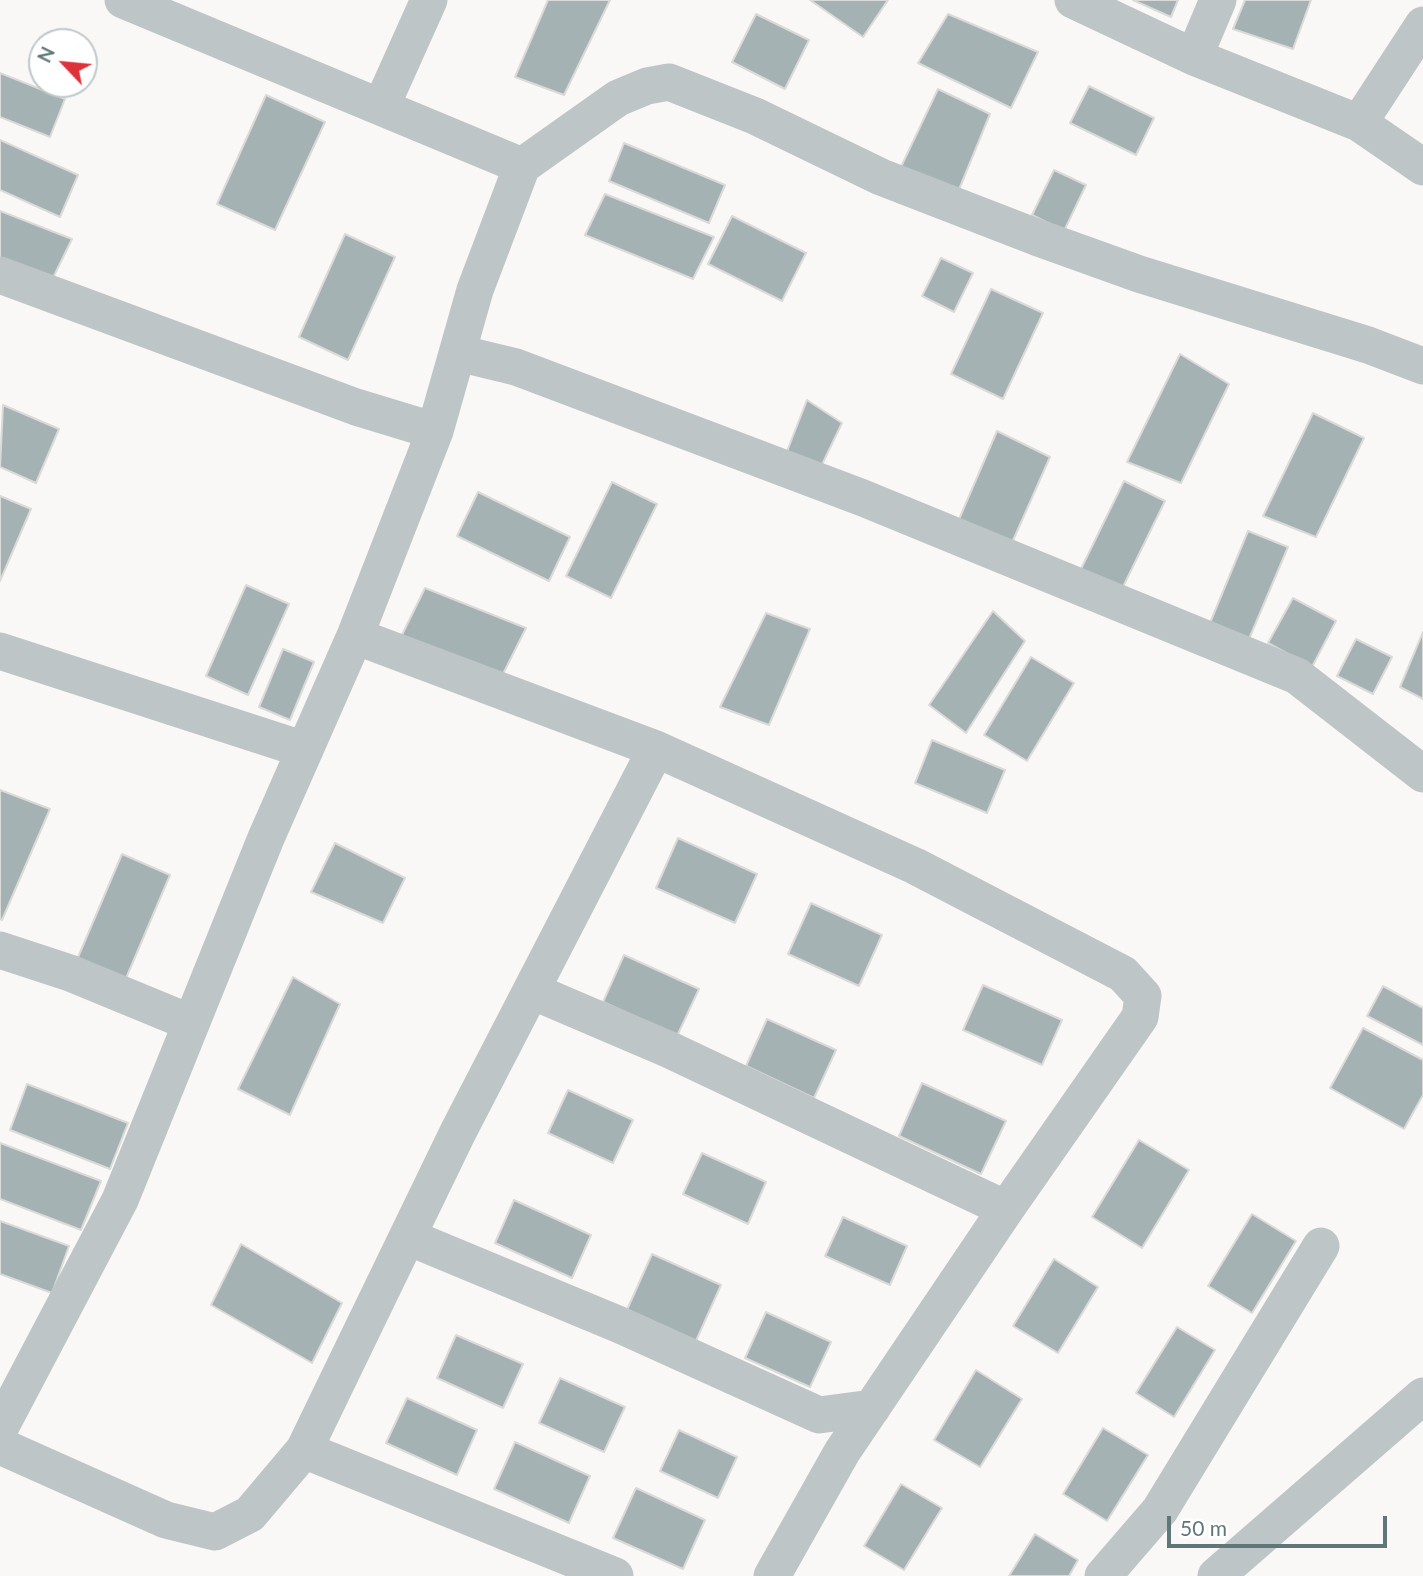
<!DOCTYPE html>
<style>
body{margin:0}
#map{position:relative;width:1423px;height:1576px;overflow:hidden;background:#f9f8f6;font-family:Lato,sans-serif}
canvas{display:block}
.north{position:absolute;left:28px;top:28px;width:70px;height:70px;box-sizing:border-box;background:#fff;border:2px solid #bfc9ca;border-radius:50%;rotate:296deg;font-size:19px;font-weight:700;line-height:28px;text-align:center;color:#60777a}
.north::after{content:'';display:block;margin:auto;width:24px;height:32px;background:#de323b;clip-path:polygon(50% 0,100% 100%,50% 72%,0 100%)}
.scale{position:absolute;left:1167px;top:1516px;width:220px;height:32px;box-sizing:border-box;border:4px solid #60777a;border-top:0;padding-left:9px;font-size:21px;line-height:24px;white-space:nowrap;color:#60777a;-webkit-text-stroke:5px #fff;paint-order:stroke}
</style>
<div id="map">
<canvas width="1423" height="1576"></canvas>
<div class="north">N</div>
<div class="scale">50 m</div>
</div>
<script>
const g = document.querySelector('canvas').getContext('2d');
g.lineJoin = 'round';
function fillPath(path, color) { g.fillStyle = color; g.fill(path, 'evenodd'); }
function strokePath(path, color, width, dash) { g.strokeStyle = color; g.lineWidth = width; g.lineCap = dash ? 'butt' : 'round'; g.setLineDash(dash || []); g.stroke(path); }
const building = new Path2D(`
 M548,0h62l-46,95 -49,-18z
 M810,0h78l-25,37z
 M1133,0h45l-7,17z
 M1245,0h66l-18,49 -60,-20z
 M756,14l53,26 -24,49 -53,-27z
 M948,14l90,38 -27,56 -93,-45z
 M0,73l65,26 -15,38 -50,-20z
 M1089,86l65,32 -18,37 -66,-32z
 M938,89l52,25 -32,78 -58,-23z
 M266,95l59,27 -50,108 -58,-26z
 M0,140l78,35 -18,42 -60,-27z
 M624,143l101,42 -16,38 -100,-42z
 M1054,170l32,15 -22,46 -32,-16z
 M605,194l109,43 -21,42 -108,-44z
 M0,211l72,28 -25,51 -47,-17z
 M732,216l74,37 -24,48 -74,-37z
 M345,234l50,23 -47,103 -49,-23z
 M941,258l32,15 -19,39 -32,-16z
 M991,289l52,24 -40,86 -52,-25z
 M1180,354l49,30 -48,99 -54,-21z
 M807,400l35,23 -25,52 -33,-16z
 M3,405l56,24 -23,54 -36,-16z
 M1313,413l51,25 -48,99 -53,-21z
 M997,431l53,26 -39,88 -54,-21z
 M1124,481l41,20 -46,94 -41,-20z
 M612,482l45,22 -46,94 -45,-22z
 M478,492l92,45 -21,44 -92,-45z
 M0,496l31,13 -31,72z
 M1248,531l40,16 -39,92 -39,-16z
 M246,585l43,19 -41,91 -42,-19z
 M425,588l101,40 -26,52 -101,-39z
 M1293,598l43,23 -24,46 -44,-24z
 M993,611l32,30 -59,92 -37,-28z
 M766,613l44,16 -41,96 -49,-18z
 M1423,632v67l-23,-12z
 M1356,639l36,18 -19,37 -36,-18z
 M283,649l31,13 -24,58 -31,-13z
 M1031,657l43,26 -47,78 -43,-26z
 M932,740l73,30 -18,43 -72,-30z
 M0,790l50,19 -48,111 -2,-1z
 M678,838l79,36 -22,49 -79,-35z
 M335,843l70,35 -22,45 -72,-31z
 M122,854l48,21 -46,108 -48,-21z
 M811,903l71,32 -23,51 -71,-32z
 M624,955l75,34 -22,47 -74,-34z
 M293,977l47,27 -50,111 -52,-26z
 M983,985l79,35 -20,45 -79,-35z
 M1383,986l40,22v37l-56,-29z
 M767,1019l69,31 -22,48 -68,-32z
 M1363,1028l60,32v35l-19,34 -74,-41z
 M922,1083l84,38 -25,53 -82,-38z
 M27,1084l101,39 -18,46 -100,-39z
 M568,1090l65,30 -20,43 -65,-30z
 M1139,1140l50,30 -47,78 -50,-31z
 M0,1143l101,38 -20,49 -81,-31z
 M702,1153l64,29 -18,42 -65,-30z
 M514,1200l77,35 -19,43 -77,-35z
 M1252,1214l44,27 -44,72 -44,-27z
 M843,1217l64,29 -17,39 -65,-29z
 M0,1221l69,25 -17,47 -52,-19z
 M241,1244l101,59 -30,60 -101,-58z
 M652,1254l69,31 -26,58 -69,-31z
 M1054,1259l44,28 -40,66 -45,-27z
 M766,1312l65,30 -21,45 -65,-29z
 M1177,1327l38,23 -41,67 -38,-24z
 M456,1335l67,29 -20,44 -66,-30z
 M976,1370l46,29 -42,68 -46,-27z
 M560,1378l65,29 -21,45 -65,-29z
 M407,1398l70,32 -20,45 -71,-32z
 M1103,1428l45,27 -41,66 -44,-27z
 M679,1430l58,27 -19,41 -58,-27z
 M515,1442l75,34 -21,47 -75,-34z
 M901,1484l41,24 -38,62 -40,-24z
 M636,1488l69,32 -22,49 -70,-31z
 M1035,1534l43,26 -9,16h-60z`);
fillPath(building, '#a5b2b4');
strokePath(building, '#dbdad9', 2);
strokePath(new Path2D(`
 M123,0l399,166
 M1073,0l121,57 165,66 64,44
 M1194,57l24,-57
 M381,107l48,-107
 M1359,123l64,-98
 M0,275l356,132 79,24
 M458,353l58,14 347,131 434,178 126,98
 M355,636l301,113 259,117 208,108 20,22 -3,21 -134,192 -164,243 -70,124
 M0,651l305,99
 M0,950l70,23 119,49
 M532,991l138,59 336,159
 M408,1237l212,88 199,90 53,-7
 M0,1428l120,-228 146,-362 89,-202 80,-205 40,-141 47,-124 96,-68 29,-12 22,-4 86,34 126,61 155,60 103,37 229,71 55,21
 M0,1446l166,74 49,12 35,-18 54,-64 154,-318 198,-383
 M304,1450l311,126
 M1103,1576l57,-66 161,-264
 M1216,1576l207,-180`), '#bec5c6', 37);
</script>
